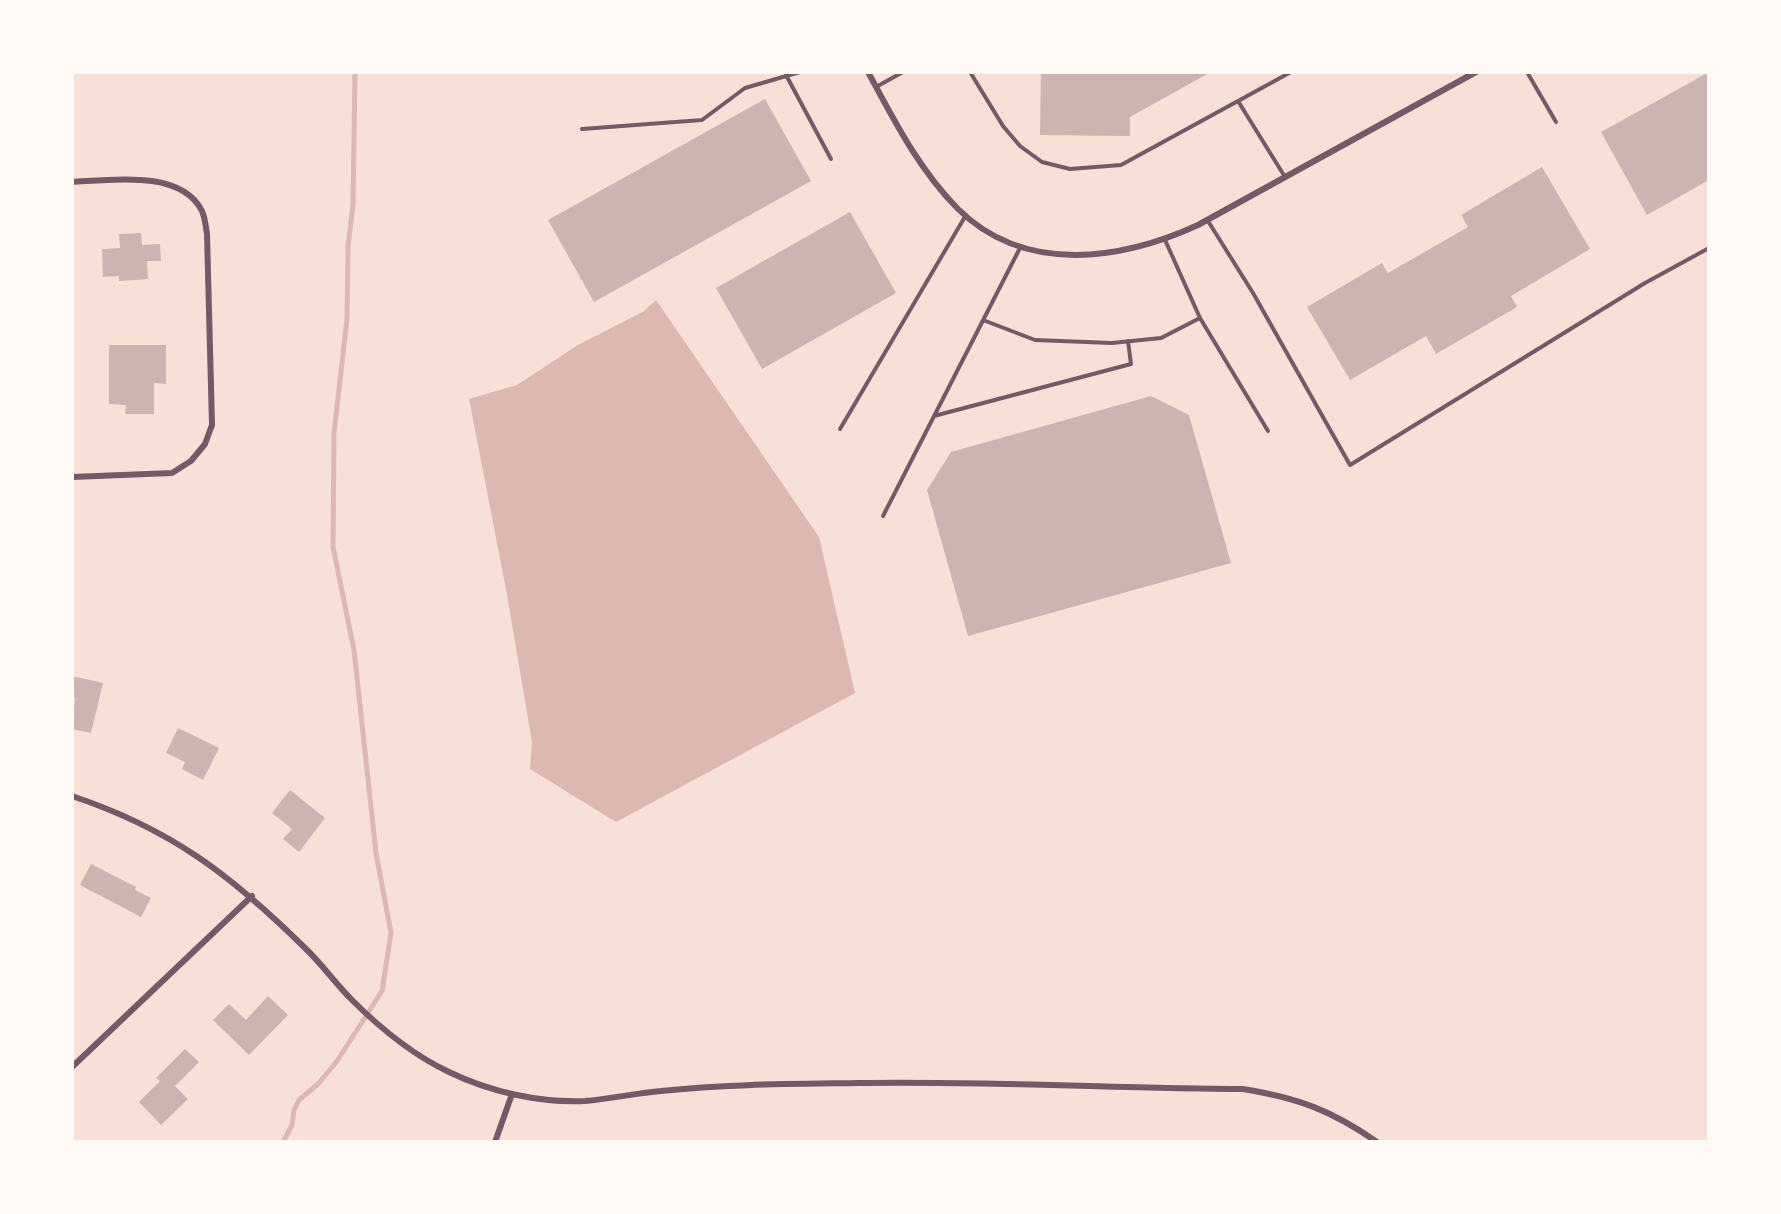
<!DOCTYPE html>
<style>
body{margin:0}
#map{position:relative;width:1781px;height:1214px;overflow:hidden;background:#f7e1d7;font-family:"Roboto Condensed",sans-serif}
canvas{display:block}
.frame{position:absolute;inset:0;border:74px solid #fffaf5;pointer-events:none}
</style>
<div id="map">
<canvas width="1781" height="1214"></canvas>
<div class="frame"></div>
</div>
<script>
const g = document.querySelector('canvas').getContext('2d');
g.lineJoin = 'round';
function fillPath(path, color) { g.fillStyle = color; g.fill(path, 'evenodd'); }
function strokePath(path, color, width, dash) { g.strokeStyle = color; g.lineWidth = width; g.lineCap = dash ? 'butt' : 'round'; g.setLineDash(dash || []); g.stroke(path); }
fillPath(new Path2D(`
 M656,300l163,237 36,156 -239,129 -86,-53 2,-27 -26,-153 -37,-190 48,-14 61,-40 66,-34z`), '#dcb8b0');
strokePath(new Path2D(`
 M283,1142l9,-17 2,-15 5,-10 20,-17 18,-22 45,-70 9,-58 -15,-80 -22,-203 -21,-103 1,-114 13,-114 1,-73 5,-41 2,-133`), '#dcb8b0', 5);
fillPath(new Path2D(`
 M1041,72h170l-81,45v19l-90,-1z
 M1709,72v108l-62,35 -46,-83z
 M765,99l46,82 -217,121 -46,-82z
 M1542,167l48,82 -79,47 6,11 -81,47 -10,-18 -76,44 -43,-73 75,-44 6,10 80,-46 -7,-12z
 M850,212l46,81 -134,76 -46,-81z
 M141,233l1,12 18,-1 1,17h-14l1,18 -29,2v-5l-16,1 -1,-28 18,-1 -1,-14z
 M109,345h57v39l-12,-1v31h-29l1,-9 -17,-1z
 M1151,396l38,19 42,148 -263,73 -41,-146 24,-38z
 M72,676l31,7 -12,50 -19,-4 3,-31h-3z
 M178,728l41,20 -16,32 -21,-11 3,-7 -19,-9z
 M290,790l35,28 -26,34 -16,-13 9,-10 -20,-16z
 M91,864l45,23 -1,3 16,8 -10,19 -61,-32z
 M268,996l20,19 -39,40 -36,-35 16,-16 17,16z
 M185,1049l14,13 -24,24 13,13 -27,26 -22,-23 21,-21 -4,-3z`), '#ccb4b1');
strokePath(new Path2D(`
 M970,72l33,54 17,20 22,16 28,7 51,-4 170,-93
 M1527,72l29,50
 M786,75l45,84
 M876,87l27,-15
 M1238,101l47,76
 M582,129l120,-9 43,-32 55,-16
 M1208,221l45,72 97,172 295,-182 64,-35
 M1200,318l68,113
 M983,320l52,20 77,3 49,-5 39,-20 -35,-78
 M934,416l197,-52 -3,-23
 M840,429l126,-214
 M883,516l138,-270`), '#755966', 4);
strokePath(new Path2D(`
 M868,72c26,48 51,98 90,137 67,66 164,51 240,16l278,-153
 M72,182c38,-2 109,-13 130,29 3,7 4,16 5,23l5,191 -7,19 -14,17 -19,12 -100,4
 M72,796c99,33 159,79 233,152 17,16 30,35 47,52 28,28 61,55 97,72 41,20 91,31 136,29 26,-2 51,-8 76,-10 66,-7 132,-7 198,-8 128,-2 256,5 384,6 55,9 88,21 134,53
 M72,1067l180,-171
 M495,1142l17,-48`), '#755966', 6);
</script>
